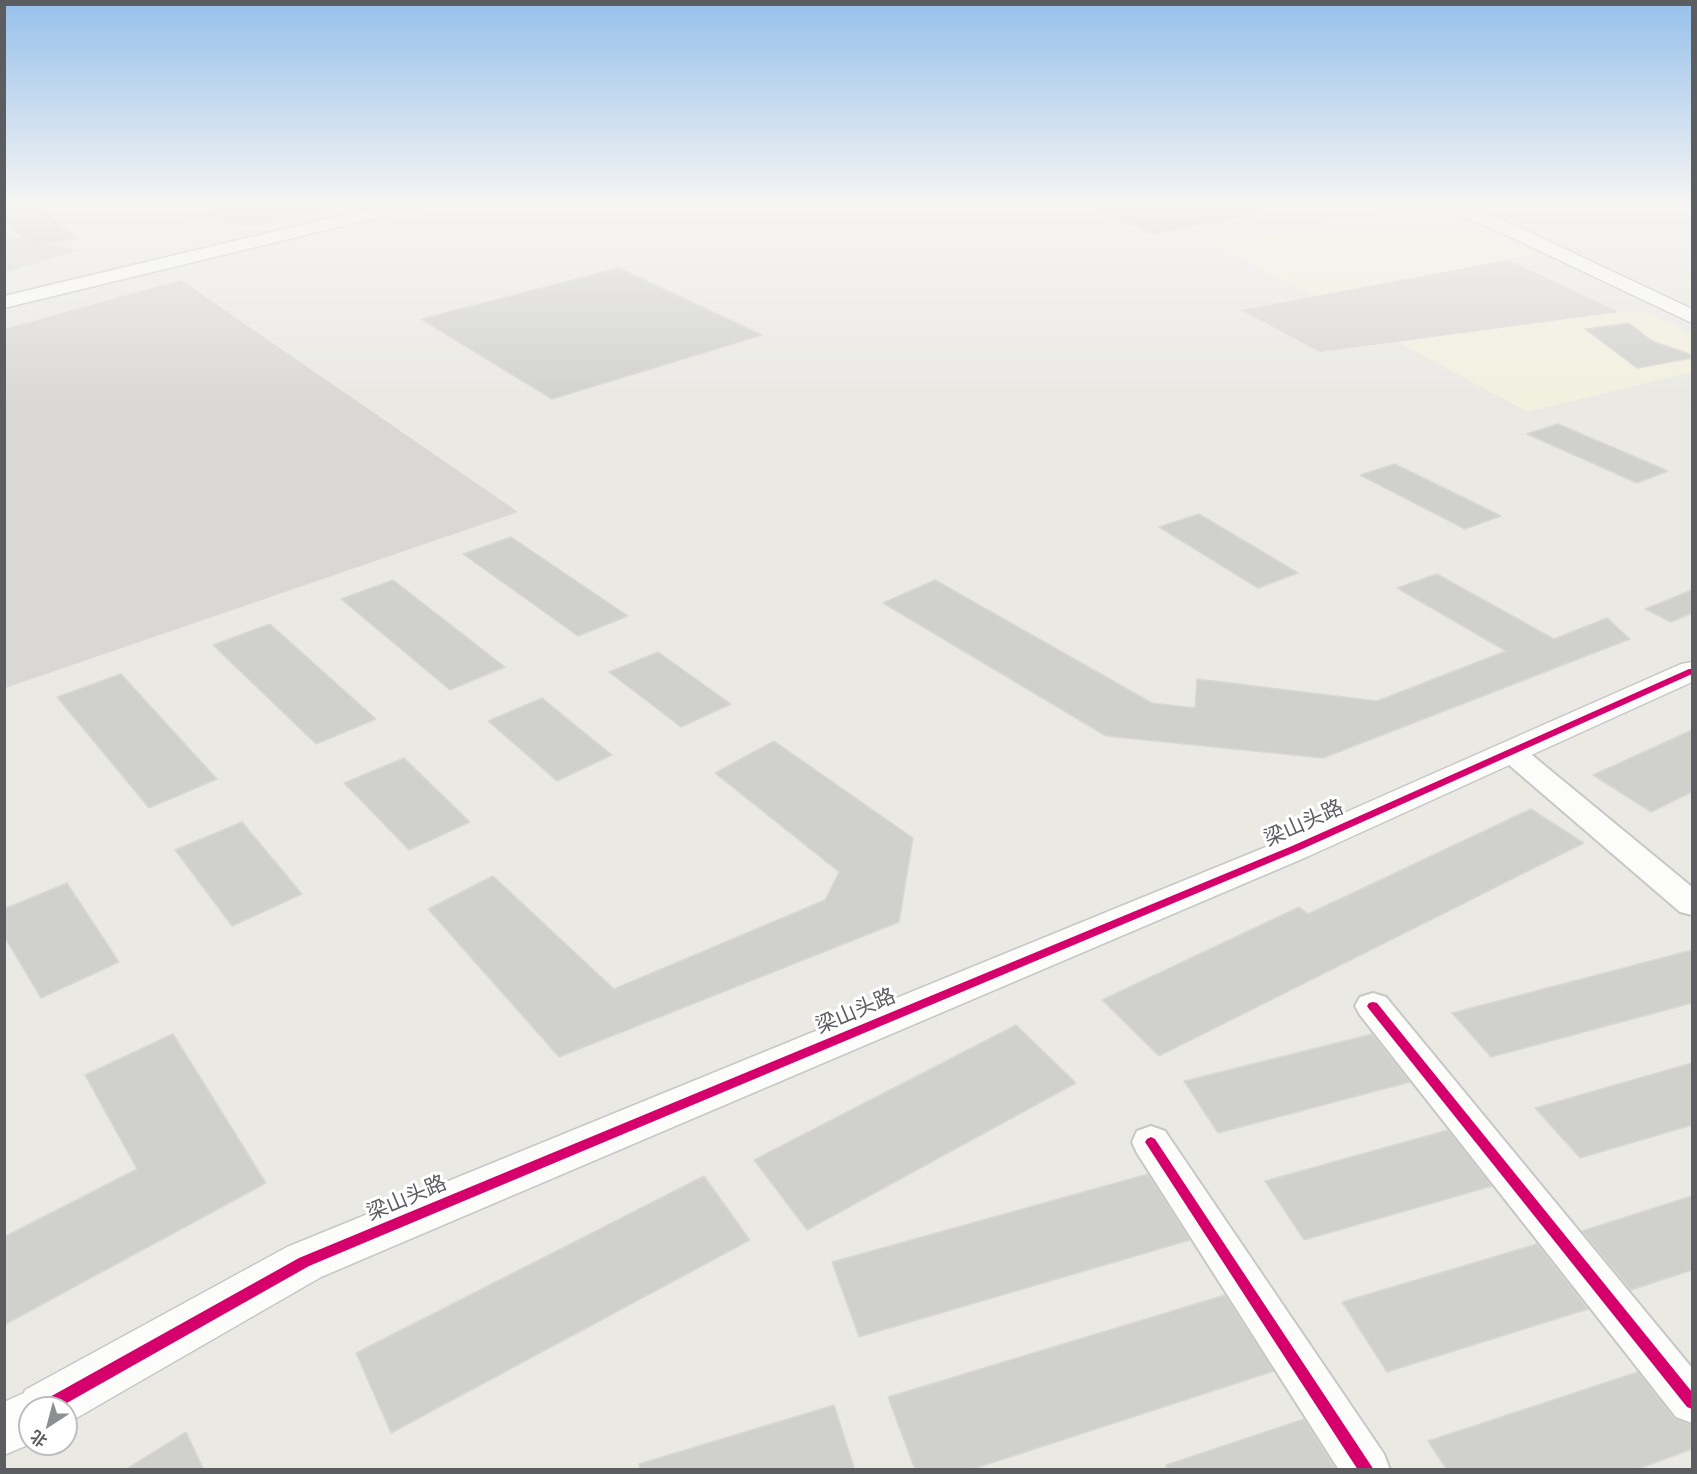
<!DOCTYPE html>
<meta charset="utf-8">
<style>
body{margin:0}
#map{position:relative;width:1697px;height:1474px;overflow:hidden;background:#eae9e4;font-family:"Archivo Narrow","Noto Sans SC",sans-serif}
canvas{display:block}
.frame{position:absolute;inset:0;border:6px solid #5b5d61;pointer-events:none}
.north{position:absolute;left:18px;top:1396px;width:60px;height:60px;box-sizing:border-box;background:#fff;border:2px solid #bdbec0;border-radius:50%;rotate:216deg;font-size:16px;font-weight:700;line-height:24px;text-align:center;color:#5b5d61}
.north::after{content:'';display:block;margin:auto;width:21px;height:27px;background:#8d8e8f;clip-path:polygon(50% 0,100% 100%,50% 72%,0 100%)}
</style>
<div id="map">
<canvas width="1697" height="1474"></canvas>
<div class="frame"></div>
<div class="north">北</div>
</div>
<script>
const g = document.querySelector('canvas').getContext('2d');
g.lineJoin = 'round';
function fillPath(path, color) { g.fillStyle = color; g.fill(path, 'evenodd'); }
function strokePath(path, color, width, dash) { g.strokeStyle = color; g.lineWidth = width; g.lineCap = dash ? 'butt' : 'round'; g.setLineDash(dash || []); g.stroke(path); }
function drawText(font, color, halo, rows, align = 'center') {
  g.font = font + ' "Archivo Narrow","Noto Sans SC",sans-serif'; g.lineWidth = 6; g.setLineDash([]); g.textBaseline = 'middle'; g.strokeStyle = halo; g.fillStyle = color; for (const [text, x, y, turn = 0] of rows) {
    g.save(); g.translate(x, y); g.rotate((+turn || 0) * Math.PI / 180); g.textAlign = isNaN(turn) ? turn : align; if (halo) g.strokeText(text, 0, 0); g.fillText(text, 0, 0); g.restore();
  }
}
fillPath(new Path2D(`
 M1432,207l104,47 -220,42 -108,-53z
 M1643,311l49,23v38l-164,40 -130,-70 221,-30z`), '#f2f0de');
fillPath(new Path2D(`
 M234,202h131l-112,25 -65,-8z
 M5,235l73,15 -73,23z
 M1508,260l111,52 -299,40 -79,-42z
 M181,280l337,232 -513,176v-359z`), '#d9d8d4');
const building = new Path2D(`
 M1081,202h179l1,11 -109,21z
 M35,205l42,33 -43,9 -30,-25v-11z
 M619,268l143,67 -210,64 -131,-80z
 M1629,323l23,18 40,14v3l-55,10 -52,-39z
 M1558,424l110,47 -31,12 -110,-49z
 M1395,464l106,52 -36,13 -105,-54z
 M1199,514l99,59 -40,15 -99,-61z
 M511,537l117,79 -50,20 -115,-82z
 M1437,574l117,65 53,-21 23,21 -307,119 -217,-22 -223,-133 52,-23 217,123 43,5 2,-29 180,22 129,-50 -109,-63z
 M393,580l112,87 -55,23 -109,-91z
 M1692,590v23l-21,9 -26,-13z
 M270,624l106,95 -60,25 -103,-99z
 M658,652l73,52 -50,23 -72,-55z
 M121,674l96,105 -68,29 -92,-111z
 M542,698l70,57 -55,26 -69,-60z
 M1692,730v62l-41,20 -58,-37z
 M774,741l139,97 -14,84 -340,135 -131,-148 65,-33 121,113 211,-89 14,-28 -124,-99z
 M404,758l66,64 -61,28 -65,-67z
 M1531,809l53,34 -425,213 -57,-56 197,-93 9,7z
 M242,822l60,72 -70,32 -57,-76z
 M67,883l52,79 -78,36 -37,-62v-27z
 M1692,950v53l-201,54 -39,-44z
 M1016,1025l60,58 -269,147 -53,-70z
 M173,1034l93,149 -262,142v-88l133,-68 -52,-94z
 M1372,1034l38,48 -192,51 -34,-52z
 M1692,1063v62l-112,33 -45,-50z
 M1448,1130l44,56 -188,54 -39,-59z
 M1148,1174l42,66 -331,97 -27,-75z
 M704,1176l46,64 -359,193 -35,-80z
 M1692,1196v74l-61,20 -49,-59z
 M1537,1244l51,65 -201,63 -45,-70z
 M1225,1295l49,76 -304,99h-55l-27,-73z
 M1638,1372l36,46 18,7v24l-57,21h-188l-19,-29z
 M834,1405l21,65h-215l-1,-6z
 M1304,1419l32,51h-169l-1,-5z
 M186,1432l18,38h-79z`);
fillPath(building, '#d0d0cd');
strokePath(building, '#d9d8d4', 1.5);
const minor = new Path2D(`
 M1511,743l10,3 171,141v28l-12,-3 -179,-154 -4,-6 4,-6z
 M1373,993l13,4 306,371v55l-16,-6 -316,-402 -5,-9 5,-9z
 M1151,1126l14,5 219,323 6,16h-51l-202,-317 -5,-11 5,-11z`);
const tertiary = new Path2D(`
 M1692,662v20l-383,174 -988,421 -255,147v-16h-36v36l-26,11v-53l20,-9 1,-3 262,-143 996,-407 398,-176z`);
const secondary = new Path2D(`
 M397,202h31l-3,4 -421,102v-12z
 M1436,202h23l53,22 180,85v14l-192,-91 -62,-26z`);
strokePath(minor, '#c7c7c6', 4);
strokePath(tertiary, '#c7c7c6', 3);
strokePath(secondary, '#c5c6c4', 3);
fillPath(minor, '#fcfcfb');
fillPath(tertiary, '#fcfcfb');
fillPath(secondary, '#fcfcfb');
fillPath(new Path2D(`
 M1689,669h3v5l-392,176 -991,416 -251,142h-21l2,-5 260,-145 993,-412z
 M1373,1002l4,1 315,389v17l-5,-2 -318,-398 -2,-3 2,-3z
 M1151,1137l4,2 219,331h-16l-211,-325 -2,-3 2,-3z`), '#d6006c');
const sky = g.createLinearGradient(0, 0, 0, 408);
sky.addColorStop(0, '#96c0eb');
sky.addColorStop(0.5, '#f6f5f3');
sky.addColorStop(1, '#f6f5f300');
g.fillStyle = sky;
g.fillRect(0, 0, 1697, 408);
drawText('21px', '#5b5d61', '#fff', [
 ["梁山头路",1304,824,-24],
 ["梁山头路",856,1012,-23],
 ["梁山头路",407,1199,-23]
]);
</script>
